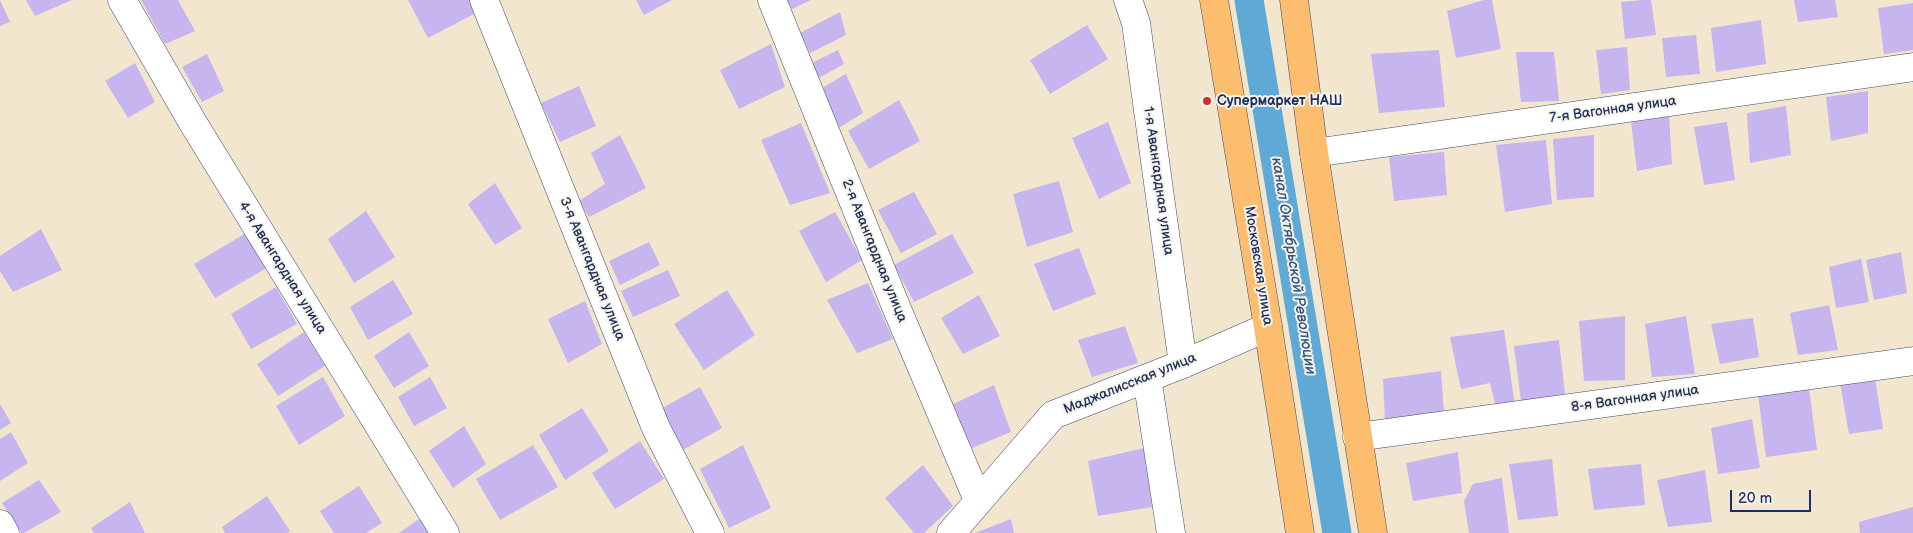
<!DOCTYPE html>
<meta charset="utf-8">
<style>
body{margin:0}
#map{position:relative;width:1913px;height:533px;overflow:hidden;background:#f2e6ce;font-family:"Balsamiq Sans",sans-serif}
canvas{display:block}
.scale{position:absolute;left:1730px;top:490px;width:81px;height:22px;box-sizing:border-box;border:2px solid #1b2f5e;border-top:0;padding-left:6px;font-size:15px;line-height:18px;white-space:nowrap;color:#1b2f5e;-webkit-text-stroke:4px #f7f3e8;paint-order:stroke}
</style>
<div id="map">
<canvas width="1913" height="533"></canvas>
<div class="scale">20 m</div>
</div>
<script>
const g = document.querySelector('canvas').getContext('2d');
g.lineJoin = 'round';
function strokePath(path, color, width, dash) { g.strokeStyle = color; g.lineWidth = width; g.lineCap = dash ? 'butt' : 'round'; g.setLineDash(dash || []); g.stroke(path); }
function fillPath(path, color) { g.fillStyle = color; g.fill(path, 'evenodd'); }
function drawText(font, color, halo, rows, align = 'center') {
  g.font = font + ' "Balsamiq Sans",sans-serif'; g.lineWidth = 4; g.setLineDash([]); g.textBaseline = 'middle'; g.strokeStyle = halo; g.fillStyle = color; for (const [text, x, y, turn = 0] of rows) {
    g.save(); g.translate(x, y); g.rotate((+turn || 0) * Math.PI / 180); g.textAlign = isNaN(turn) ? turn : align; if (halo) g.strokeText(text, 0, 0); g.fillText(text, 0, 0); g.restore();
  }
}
strokePath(new Path2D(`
 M1249,0l88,533`), '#5fa9d6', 29);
fillPath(new Path2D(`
 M0,0l10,22 -10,4z
 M26,0h46l-37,16z
 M141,0h37l17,31 -30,13z
 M408,0h63l5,13 -48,25z
 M636,0h36l-28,15z
 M787,0h24l-19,9z
 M1484,0h8l9,49 -45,9 -9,-47z
 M1643,0h8l5,35 -31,4 -4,-37z
 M1794,0h41l3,17 -40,5z
 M1913,3v47l-29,4 -6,-46z
 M840,12l6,23 -36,18 -10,-20z
 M1761,20l5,44 -50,8 -5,-44z
 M1087,25l21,34 -58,35 -20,-34z
 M1696,35l4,39 -34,3 -4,-39z
 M771,44l14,43 -46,22 -19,-39z
 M1627,47l3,43 -29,4 -5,-44z
 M838,50l6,14 -27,15 -9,-14z
 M1439,50l6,57 -66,6 -8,-59z
 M1516,52h38l5,49 -38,1z
 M207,54l17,37 -22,11 -20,-35z
 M135,63l20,39 -27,16 -23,-37z
 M846,74l17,39 -26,16 -17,-40z
 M579,86l17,40 -36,16 -19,-39z
 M1868,91v42l-37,8 -5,-44z
 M899,100l21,41 -51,28 -21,-38z
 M1786,106l5,49 -41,8 -3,-50z
 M1669,116l3,48 -35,7 -6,-49z
 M1108,122l23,61 -32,16 -27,-61z
 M1727,122l8,58 -31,5 -10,-58z
 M801,123l29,70 -40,12 -29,-65z
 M620,135l26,53 -57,29 -10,-16 26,-17 -14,-31z
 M1594,135v62l-37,3 -4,-61z
 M1546,140l6,64 -47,8 -9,-67z
 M1444,152l3,43 -53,6 -5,-44z
 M1059,181l14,51 -46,15 -14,-53z
 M495,183l27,45 -27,17 -27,-41z
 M914,192l23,42 -36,19 -23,-43z
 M366,211l29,46 -41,26 -26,-44z
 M835,212l27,48 -36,22 -27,-51z
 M41,229l21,41 -49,22 -13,-21v-15z
 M251,230l19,36 -55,32 -21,-34z
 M952,234l22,39 -60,29 -20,-37z
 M649,242l11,23 -40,20 -11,-24z
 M1079,248l17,46 -43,17 -19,-47z
 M1901,252l6,41 -33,7 -8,-40z
 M1861,259l8,43 -33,6 -7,-41z
 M668,270l12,26 -47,21 -12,-26z
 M393,280l20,34 -45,26 -18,-33z
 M868,283l25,56 -36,14 -30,-53z
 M276,287l21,37 -46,25 -20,-35z
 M727,290l28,45 -51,35 -30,-46z
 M979,295l21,41 -37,18 -22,-36z
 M585,301l17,43 -34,19 -20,-44z
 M1829,305l9,45 -40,5 -8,-42z
 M1625,316v64l-41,1 -5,-60z
 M1686,316l9,58 -43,3 -7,-53z
 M1753,318l6,39 -39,7 -9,-40z
 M1125,326l13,37 -46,14 -14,-37z
 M1504,330l11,76 -18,5 -7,-28 -29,6 -11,-52z
 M304,332l21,34 -47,30 -21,-32z
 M409,332l20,34 -35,22 -20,-32z
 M1559,340l6,54 -44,7 -7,-55z
 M1441,371l3,42 -59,7 -2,-41z
 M323,377l22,39 -46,29 -23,-39z
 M430,377l17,31 -33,18 -16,-29z
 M1875,378l8,51 -34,5 -9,-51z
 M994,385l17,47 -39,16 -21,-43z
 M700,387l22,41 -39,22 -24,-40z
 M1809,388l8,62 -51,7 -8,-63z
 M0,404l11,19 -11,7z
 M582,408l27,43 -44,29 -26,-45z
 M1752,419l8,49 -42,6 -7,-46z
 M464,426l22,38 -33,24 -24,-37z
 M11,432l17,31 -28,18v-42z
 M640,441l24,38 -49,30 -23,-36z
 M533,445l25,42 -58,33 -24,-41z
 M743,445l28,63 -42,20 -29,-59z
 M1144,448l8,59 -54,9 -10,-55z
 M1458,452l4,41 -49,8 -7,-38z
 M1552,459l6,57 -40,4 -9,-56z
 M1641,464l4,41 -51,5 -6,-41z
 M923,465l30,41 -29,27h-10l-29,-35z
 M1705,470l7,52 -44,5 -11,-47z
 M1502,478l7,55h-40l-5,-32 9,-17z
 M39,480l22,32 -37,21h-3l-19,-30z
 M359,486l23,37 -16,10h-32l-14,-22z
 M267,496l23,35 -3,2h-62l-3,-6z
 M130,502l15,31h-51l-3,-5z
 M1913,507v26h-53l-1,-11z
 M425,515l11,18h-37z
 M1011,519l3,14h-39z`), '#c6b5ef');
const minor = new Path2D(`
 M122,0l71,123 252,410
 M484,0l172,428 54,105
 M772,0l125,309 81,191
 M1128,0l8,23 47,341
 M1314,153l599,-86
 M1147,378l24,155
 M1357,437l556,-76
 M0,524l5,9
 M951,533l102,-118 130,-51 85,-37`);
const major = new Path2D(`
 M1214,0l54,327 32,206
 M1294,0l20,153 59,380`);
strokePath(minor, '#3b4a6f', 29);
strokePath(major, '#3b4a6f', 29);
strokePath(minor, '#fff', 28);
strokePath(major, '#fcbd6f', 28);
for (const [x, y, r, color] of [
 [1207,101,5,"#c8321e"]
]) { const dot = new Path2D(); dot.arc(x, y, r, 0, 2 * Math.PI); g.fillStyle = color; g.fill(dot); strokePath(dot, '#f7f3e8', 2); }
drawText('bold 14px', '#1b2f5e', '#f7f3e8', [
 ["Супермаркет НАШ",1217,101]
], 'left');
drawText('14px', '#1b2f5e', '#f7f3e8', [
 ["7-я Вагонная улица",1613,110,-8],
 ["1-я Авангардная улица",1158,181,82],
 ["2-я Авангардная улица",874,251,68],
 ["Московская улица",1258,266,81],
 ["4-я Авангардная улица",282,268,58],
 ["3-я Авангардная улица",592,269,68],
 ["Маджалисская улица",1130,384,-22],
 ["8-я Вагонная улица",1635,399,-8]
]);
drawText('italic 15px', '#2f5482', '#f7f3e8', [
 ["канал Октябрьской Революции",1293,266,81]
]);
</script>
